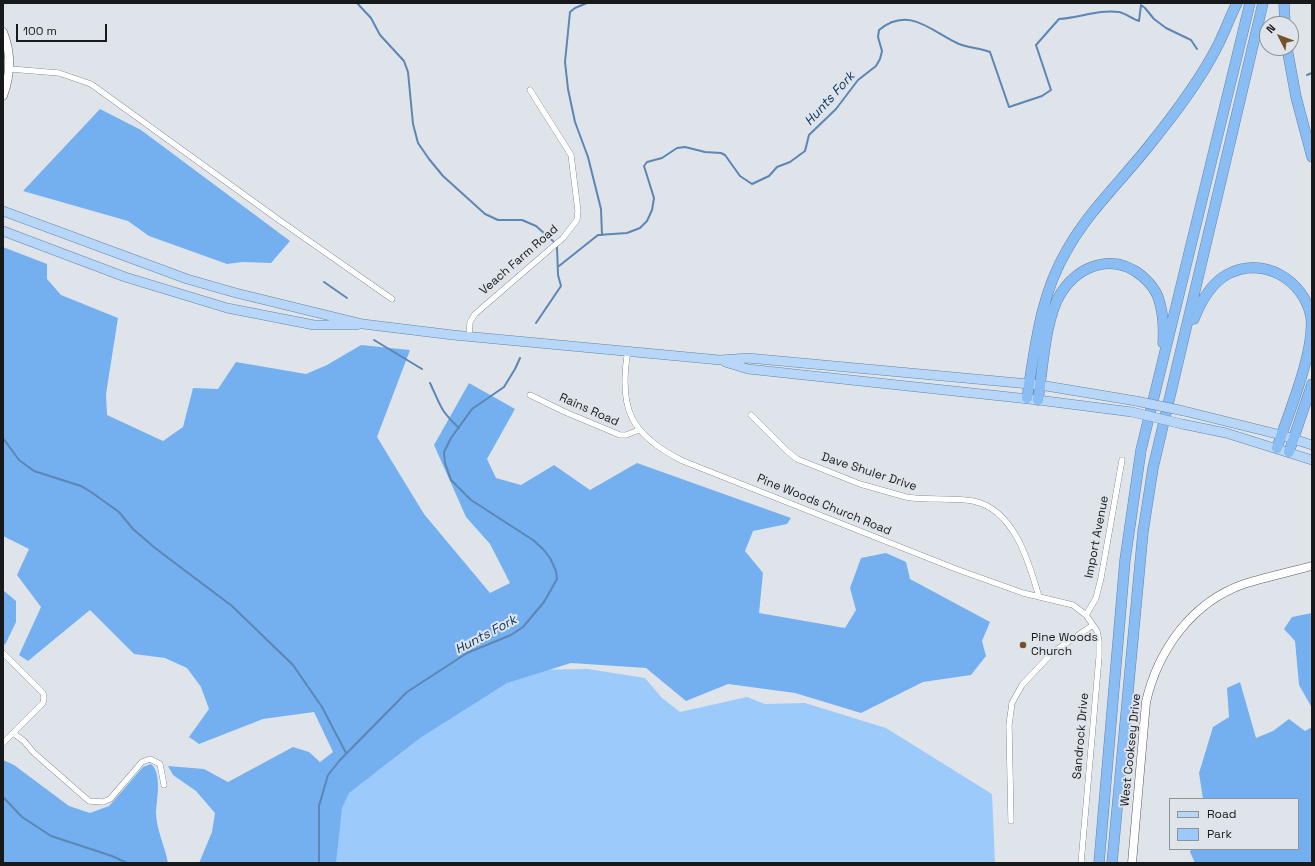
<!DOCTYPE html>
<style>
body{margin:0}
#map{position:relative;width:1315px;height:866px;overflow:hidden;background:#dfe4eb;font-family:"Space Grotesk",sans-serif}
canvas{display:block}
.frame{position:absolute;inset:0;border:4px solid #17191b;pointer-events:none}
.legend{position:absolute;left:1169px;top:798px;width:130px;height:52px;box-sizing:border-box;background:#dfe4eb;border:1px solid #8f9398;margin:0;padding:5px 7px;list-style:none;font-size:12px;color:#17191b}
.legend li{display:flex;align-items:center;gap:8px;height:20px}
.legend b{width:20px;border:1px solid #8f9398}
.north{position:absolute;left:1259px;top:16px;width:40px;height:40px;box-sizing:border-box;background:#dfe4eb;border:1px solid #8f9398;border-radius:50%;rotate:312deg;font-size:11px;font-weight:700;line-height:16px;text-align:center;color:#17191b}
.north::after{content:'';display:block;margin:auto;width:14px;height:18px;background:#74532a;clip-path:polygon(50% 0,100% 100%,50% 72%,0 100%)}
.scale{position:absolute;left:16px;top:24px;width:91px;height:18px;box-sizing:border-box;border:2px solid #17191b;border-top:0;padding-left:5px;font-size:12px;line-height:14px;white-space:nowrap;color:#17191b;-webkit-text-stroke:3px #dfe4eb;paint-order:stroke}
</style>
<div id="map">
<canvas width="1315" height="866"></canvas>
<div class="frame"></div>
<ul class="legend">
<li><b style="height:5px;background:#b8d7f8"></b>Road</li>
<li><b style="height:11px;background:#9ccafb"></b>Park</li>
</ul>
<div class="north">N</div>
<div class="scale">100 m</div>
</div>
<script>
const g = document.querySelector('canvas').getContext('2d');
g.lineJoin = 'round';
function fillPath(path, color) { g.fillStyle = color; g.fill(path, 'evenodd'); }
function strokePath(path, color, width, dash) { g.strokeStyle = color; g.lineWidth = width; g.lineCap = dash ? 'butt' : 'round'; g.setLineDash(dash || []); g.stroke(path); }
function drawText(font, color, halo, rows, align = 'center') {
  g.font = font + ' "Space Grotesk",sans-serif'; g.lineWidth = 4; g.setLineDash([]); g.textBaseline = 'middle'; g.strokeStyle = halo; g.fillStyle = color; for (const [text, x, y, turn = 0] of rows) {
    g.save(); g.translate(x, y); g.rotate((+turn || 0) * Math.PI / 180); g.textAlign = isNaN(turn) ? turn : align; if (halo) g.strokeText(text, 0, 0); g.fillText(text, 0, 0); g.restore();
  }
}
fillPath(new Path2D(`
 M588,669l57,9 17,20 18,14 67,-15 18,7 40,-1 81,25 106,66 3,69h-663l7,-66 56,-47 131,-80z`), '#9ccafb');
fillPath(new Path2D(`
 M100,109l41,21 149,111 -19,22 -28,-1 -16,2 -78,-28 -21,-15 -105,-30z
 M3,247l44,17v15l14,16 57,23 -12,76 1,21 56,26 20,-14 10,-39 25,1 18,-27 70,12 21,-9 34,-20 49,5 -33,87 47,77 66,79 20,-10 -20,-39 -24,-27 -32,-72 35,-62 46,26 -28,50 9,19 25,7 33,-20 36,25 47,-27 154,55 -4,6 -34,7 -8,20 18,22 -4,40 86,15 11,-18 -6,-22 11,-30 25,-5 20,9 4,17 80,43 -8,19 4,15 -15,19 -48,7 -62,31 -66,-20 -67,-9 -42,17 -40,-33 -75,-5 -64,20 -87,55 -71,55 -7,15 -6,55h-137l13,-31 3,-19 -19,-22 -23,-16 -5,-9 36,3 24,13 65,-35 16,5 11,10 13,-10 -19,-40 -51,7 -64,25 -10,-7 20,-28 -8,-22 -14,-19 -22,-10 -31,-4 -44,-44 -62,51 -9,-6 22,-48 -24,-32 12,-26 -26,-13z
 M3,590l13,11v21l-11,23 -2,-3z
 M1312,613v95l-13,-23 -4,-44 -11,-12 8,-12z
 M1240,682l16,56 17,-7 16,-12 16,12 7,-4v136h-117l-5,-11 1,-3h107v-50h-95l-4,-26 14,-46 16,-10 -2,-29z
 M3,760l11,5 55,41 21,7 19,-7 34,-39 8,-3c11,9 6,35 5,48 0,17 9,34 12,51h-165z`), '#74b0ef');
strokePath(new Path2D(`
 M357,3l14,15 9,17 24,26 4,11 5,52 5,19 11,16 14,17 42,38 13,6h24l14,6 17,15
 M587,3l-12,5 -5,4 -5,50 3,27 7,33 13,35 13,52 1,26
 M1307,75l5,-2
 M559,266l39,-31 29,-2 13,-5 7,-7 5,-11 2,-12 -10,-32 3,-4 15,-4 15,-10 8,-1 20,5 16,1 4,2 15,21 12,8 17,-8 8,-9 13,-5 15,-11 4,-16 27,-26 22,-29 18,-14 4,-7 2,-8 -4,-14 1,-7c30,-25 53,2 80,14 10,4 21,4 31,8l19,55 33,-11 9,-6 -15,-45 23,-26c20,-1 40,-10 60,-7 6,1 13,7 20,9l2,-16 4,3 9,11 12,9 25,12 6,9
 M324,282l23,16
 M536,323l25,-37 -3,-11 -1,-28
 M374,340l48,29
 M430,383c11,23 9,26 29,45
 M3,438l16,22 15,11 47,15 10,6 28,20 14,17 22,19 77,58 61,59 29,42 24,46
 M3,797l19,20 29,19 61,20 15,7
 M319,863v-57l9,-31 12,-15 67,-68 60,-39 44,-18 12,-8 21,-25 13,-23 -1,-8 -6,-13 -7,-9 -10,-9 -62,-40 -20,-20 -6,-17 -1,-11 7,-14 21,-29 32,-22 11,-18 5,-11`), '#5c86b3', 2);
const street = new Path2D(`
 M10,69l49,4 32,11 188,136 113,79
 M469,336l1,-14 5,-8 88,-76 14,-18 1,-9 -7,-56 -41,-65
 M628,350c-10,58 2,85 55,111l273,108 67,24 50,12 13,10 11,16 2,10v16l-18,206
 M530,395l35,17 55,23h6l13,-5
 M751,415l36,36 10,8 63,25 46,13c22,4 44,0 67,4 41,8 56,61 66,96
 M1086,615l10,-17 5,-20 21,-118
 M3,653l40,40 1,5 -1,5 -40,40
 M13,733l11,8 9,11 56,49 14,1 7,-3 32,-37 8,-3 10,5 4,21
 M1011,821l-2,-96 3,-22 10,-18 31,-33 40,-27`);
const secondary = new Path2D(`
 M3,32c9,22 8,42 0,64
 M1132,863l14,-161c12,-52 46,-100 98,-118 22,-7 45,-12 68,-18`);
const primary = new Path2D(`
 M3,211l184,68 49,14 127,31 90,11 267,25 28,-2 292,27 96,16
 M3,231l122,46 102,31 87,17h43
 M725,362l23,7 290,31 94,12
 M1184,411l97,24 31,10
 M1182,424l44,9 86,27`);
const highway = new Path2D(`
 M1284,3l1,21
 M1287,48l9,49 16,60
 M1194,319c7,-18 17,-36 34,-45 34,-18 76,5 83,43 4,35 -23,97 -34,131
 M1027,398c8,-50 13,-103 40,-148 21,-38 54,-69 81,-103 25,-31 52,-66 70,-102 7,-14 12,-28 19,-42
 M1038,400c5,-31 7,-82 23,-107 19,-29 53,-40 81,-17 7,6 13,13 16,21 5,14 6,31 5,46
 M1289,452l23,-68
 M1099,863l26,-303 16,-110 109,-447
 M1112,863l31,-331 10,-64 110,-465`);
strokePath(street, '#585d63', 6);
strokePath(secondary, '#585d63', 9);
strokePath(primary, '#6184a8', 10);
strokePath(highway, '#6184a8', 11);
strokePath(street, '#fff', 5.5);
strokePath(secondary, '#fff', 8);
strokePath(primary, '#b8d7f8', 9);
strokePath(highway, '#89bdf4', 10);
const primaryBridge = new Path2D(`
 M1136,401l48,10
 M1132,412l50,12`);
strokePath(primaryBridge, '#6184a8', 10, []);
strokePath(primaryBridge, '#b8d7f8', 9);
for (const [x, y, r, color] of [
 [1023,645,4,"#74532a"]
]) { const dot = new Path2D(); dot.arc(x, y, r, 0, 2 * Math.PI); g.fillStyle = color; g.fill(dot); strokePath(dot, '#dfe4eb', 1.5); }
drawText('12px', '#17191b', '#dfe4eb', [
 ["Veach Farm Road",519,260,-41],
 ["Rains Road",589,410,24],
 ["Dave Shuler Drive",869,472,18],
 ["Pine Woods Church Road",824,505,22],
 ["Import Avenue",1097,537,-79],
 ["Sandrock Drive",1081,736,-85],
 ["West Cooksey Drive",1131,750,-84]
]);
drawText('12px', '#17191b', '#dfe4eb', [
 ["Pine Woods",1031,638],
 ["Church",1031,652]
], 'left');
drawText('italic 13px', '#05325a', '#dfe4eb', [
 ["Hunts Fork",830,99,-48],
 ["Hunts Fork",486,635,-28]
]);
</script>
